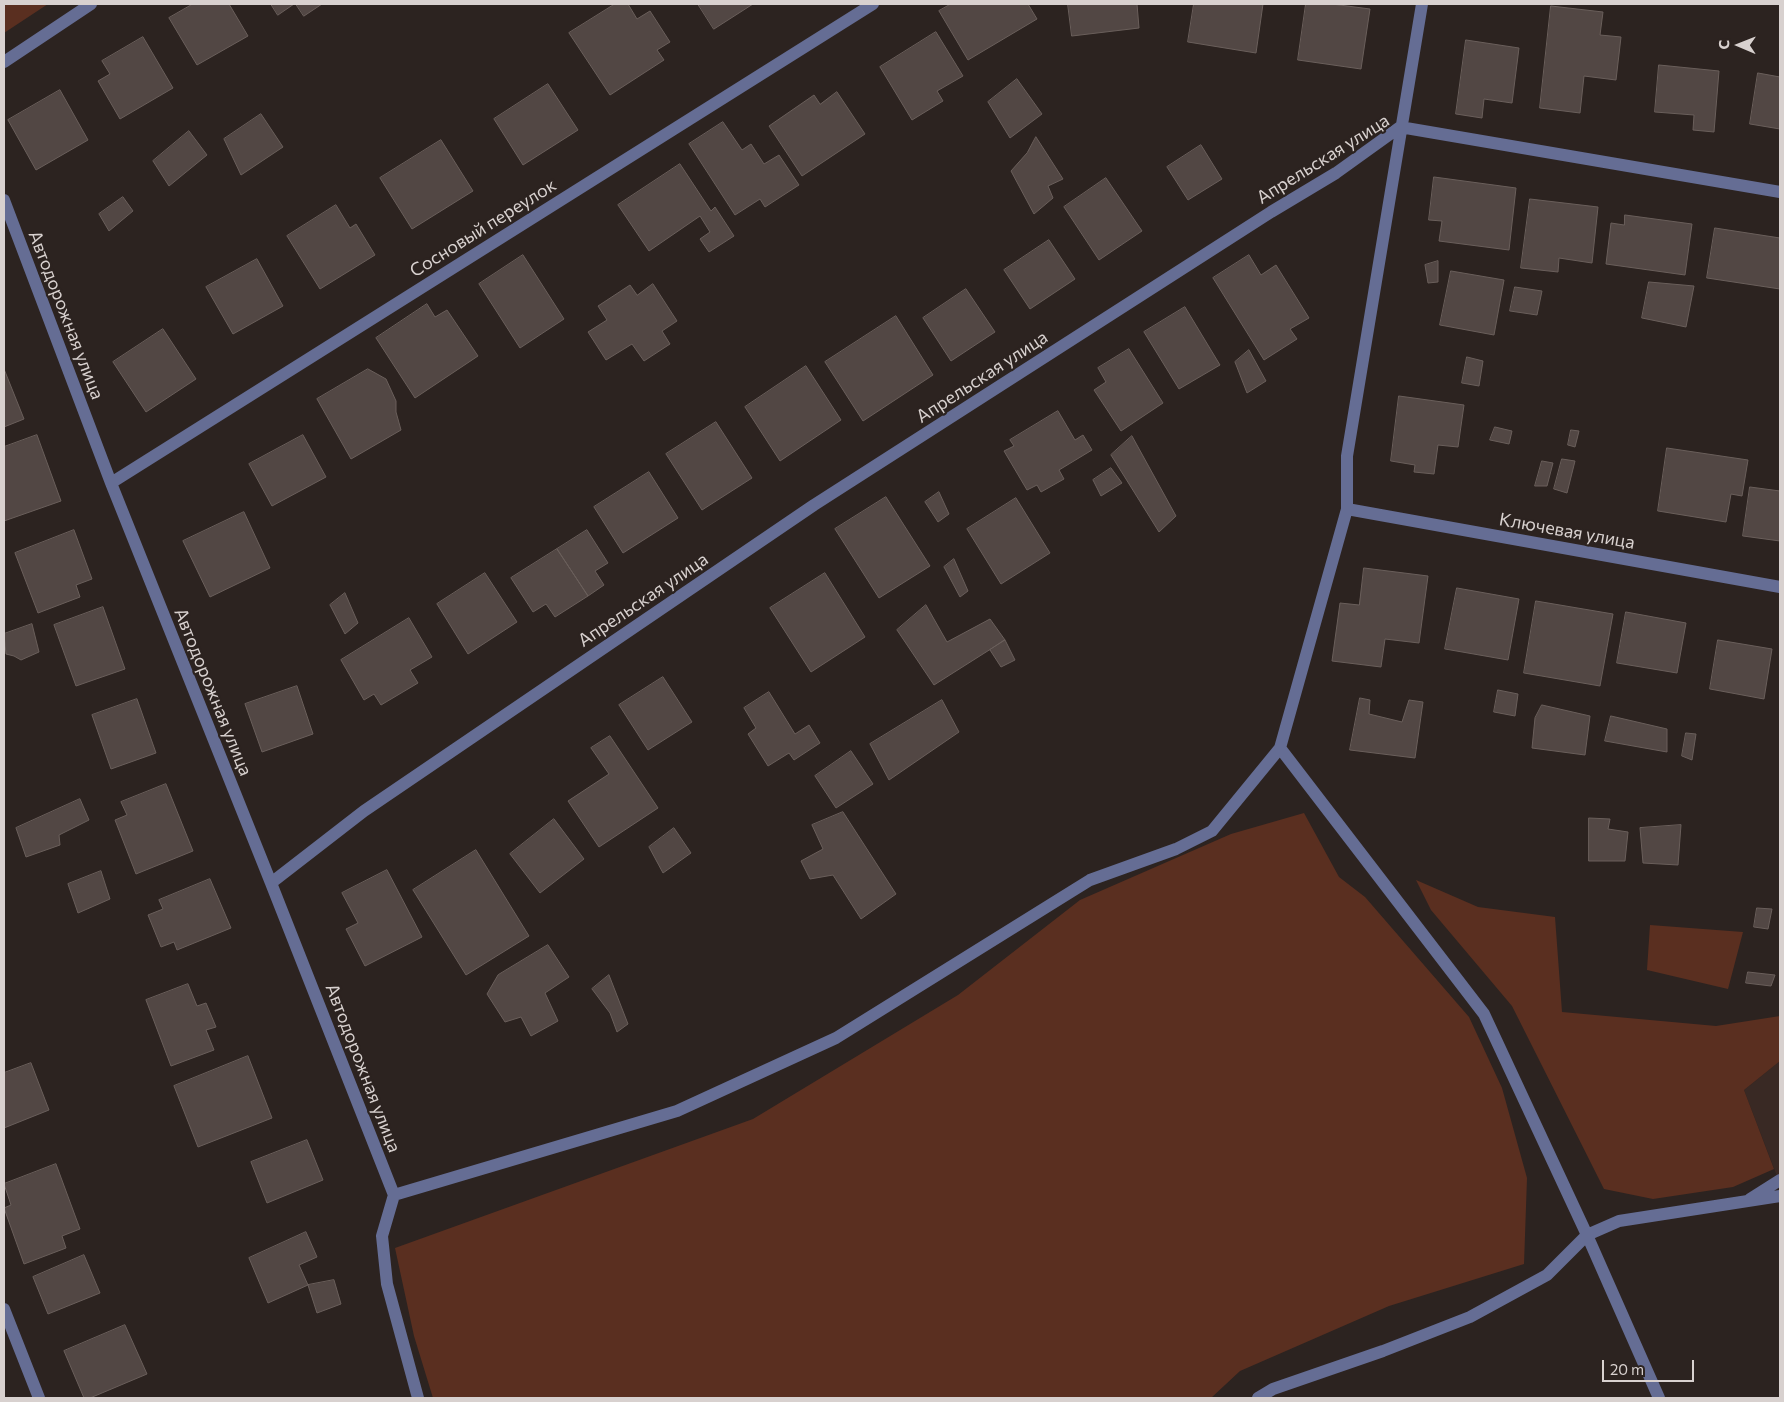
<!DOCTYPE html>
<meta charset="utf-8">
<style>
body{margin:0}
#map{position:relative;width:1784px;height:1402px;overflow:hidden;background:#2c2320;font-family:Commissioner,sans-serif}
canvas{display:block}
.frame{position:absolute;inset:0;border:5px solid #d8d1cf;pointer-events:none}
.north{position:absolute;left:1714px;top:20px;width:50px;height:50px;-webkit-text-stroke:4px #2c2320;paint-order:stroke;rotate:271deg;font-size:14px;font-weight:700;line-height:20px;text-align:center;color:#d8d1cf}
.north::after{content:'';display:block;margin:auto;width:18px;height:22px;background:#d8d1cf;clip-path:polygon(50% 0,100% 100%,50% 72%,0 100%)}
.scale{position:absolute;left:1602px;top:1360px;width:92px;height:22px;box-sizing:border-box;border:2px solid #d8d1cf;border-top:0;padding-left:6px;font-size:15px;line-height:18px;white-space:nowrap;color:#d8d1cf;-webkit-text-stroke:4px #2c2320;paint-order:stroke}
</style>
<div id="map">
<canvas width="1784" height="1402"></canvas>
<div class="frame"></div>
<div class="north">С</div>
<div class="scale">20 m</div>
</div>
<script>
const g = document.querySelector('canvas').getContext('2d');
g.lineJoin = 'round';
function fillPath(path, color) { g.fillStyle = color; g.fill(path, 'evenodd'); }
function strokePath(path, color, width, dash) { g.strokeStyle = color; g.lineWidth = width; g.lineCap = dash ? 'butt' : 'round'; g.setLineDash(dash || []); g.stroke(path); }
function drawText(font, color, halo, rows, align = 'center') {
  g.font = font + ' Commissioner,sans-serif'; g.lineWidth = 4.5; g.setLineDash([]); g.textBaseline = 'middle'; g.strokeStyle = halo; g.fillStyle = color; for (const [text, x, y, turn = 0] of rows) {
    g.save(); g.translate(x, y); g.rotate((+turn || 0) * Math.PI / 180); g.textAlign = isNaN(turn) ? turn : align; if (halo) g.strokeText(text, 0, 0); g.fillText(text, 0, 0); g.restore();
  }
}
fillPath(new Path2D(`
 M1780,1061v123l-36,-94z`), '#392924');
fillPath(new Path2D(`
 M4,4h44l-44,29z
 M1304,813l35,64 26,20 104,120 33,71 25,90 -3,86 -135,42 -149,65 -29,27h-778l-19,-62 -19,-88 358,-129 205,-124 122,-95 151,-66z
 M1416,880l62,27 77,10 7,95 154,14 64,-10v45l-36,29 30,79 -41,18 -80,12 -49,-10 -92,-183 -81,-96z
 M1650,925l93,7 -15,57 -81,-19z`), '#5a2f20');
const building = new Path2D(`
 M193,4h36l19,32 -51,29 -28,-47z
 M271,4h23l-16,11z
 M296,4h26l-18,12z
 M615,4h13l9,15 13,-8 20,31 -13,8 7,10 -54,35 -41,-62z
 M698,4h55l-39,25z
 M951,4h77l9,15 -69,41 -29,-49z
 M1068,4h69l2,24 -67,8z
 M1194,4h69l-7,49 -68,-11z
 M1306,4h26l38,5 -9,60 -63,-9z
 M1551,6l52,6 -3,23 21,2 -5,43 -32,-4 -4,37 -40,-5z
 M936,32l27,44 -26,15 6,10 -31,19 -32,-53z
 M143,37l30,51 -53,31 -22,-38 12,-7 -8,-13z
 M1466,40l53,8 -7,55 -28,-4 -2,19 -26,-4z
 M1659,65l60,6 -5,61 -21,-2 1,-15 -39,-3z
 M1758,73l22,4v52l-30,-5z
 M1017,79l25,35 -32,24 -22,-36z
 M548,84l30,46 -55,35 -29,-46z
 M60,90l28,50 -52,30 -28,-50z
 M837,92l28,42 -63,42 -33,-50 45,-31 6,9z
 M261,114l22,33 -42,28 -17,-36z
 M723,122l19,28 9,-6 13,20 15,-9 20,30 -34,22 -5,-8 -25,16 -46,-71z
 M189,131l18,24 -38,31 -16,-25z
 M1036,137l27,42 -15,7 5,12 -19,16 -23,-43 16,-18z
 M441,140l32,51 -61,38 -32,-51z
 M1201,145l21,34 -34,21 -21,-33z
 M680,164l31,47 4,-4 19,29 -25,16 -9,-13 10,-7 -10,-16 -51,35 -31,-46z
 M1434,177l82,11 -7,62 -70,-9 3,-20 -13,-1z
 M1106,178l36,53 -43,29 -35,-53z
 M123,197l10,14 -24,20 -10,-17z
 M1530,199l68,8 -6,56 -33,-5 -1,14 -37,-4z
 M336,205l14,23 6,-4 19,31 -55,34 -33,-53z
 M1625,215l67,9 -7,51 -79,-11 5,-41 13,2z
 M1715,228l65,10v51l-73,-11z
 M1049,240l26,39 -45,30 -26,-39z
 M523,255l41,64 -44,29 -41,-64z
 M1249,255l12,20 15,-10 33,53 -19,11 7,10 -33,21 -51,-82z
 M257,259l26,47 -50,28 -27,-47z
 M1438,261v21l-10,1 -3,-18z
 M1451,271l53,9 -10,55 -54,-10z
 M1649,282l45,4 -8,41 -44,-9z
 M653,284l24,37 -15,10 8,13 -26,17 -12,-17 -26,16 -18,-28 19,-12 -9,-14 32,-21 7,10z
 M1515,287l27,4 -5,24 -27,-4z
 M966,289l29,43 -44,29 -28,-43z
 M427,304l8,13 12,-7 31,46 -63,42 -39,-60z
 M1185,307l35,58 -41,24 -35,-57z
 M896,316l37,59 -70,46 -38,-59z
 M163,329l33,50 -50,33 -33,-50z
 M1129,349l34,54 -42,28 -27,-41 12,-8 -8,-14z
 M1249,350l17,31 -19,12 -12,-31z
 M1467,357l16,4 -4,25 -17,-3z
 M806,366l35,54 -61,41 -35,-54z
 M4,369l20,50 -20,8z
 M368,369l18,10 10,22v11l5,18 -50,29 -34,-60z
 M1399,396l65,9 -6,42 -20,-2 -4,29 -20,-2 1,-7 -24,-4z
 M1058,411l17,29 8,-5 9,15 -33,20 5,9 -23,13 -4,-7 -10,5 -23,-39 10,-5 -4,-6z
 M716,422l36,56 -50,32 -36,-56z
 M1495,427l17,4 -3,13 -19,-4z
 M1571,430l8,1 -4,16 -7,-2z
 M37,435l24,66 -57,20v-74z
 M303,435l23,42 -54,29 -23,-42z
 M1132,436l44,80 -17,16 -48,-77z
 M1667,448l81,12 -6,36 -11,-2 -5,28 -68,-11z
 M1562,459l13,2 -8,32 -13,-4z
 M1542,461l11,2 -6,23h-12z
 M1111,468l11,15 -21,13 -8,-16z
 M649,472l29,46 -55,35 -29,-46z
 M1750,487l30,4v50l-37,-5z
 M939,492l10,22 -11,8 -13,-20z
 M886,497l44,69 -51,32 -44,-69z
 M1016,498l34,55 -49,31 -34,-55z
 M244,512l26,56 -60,29 -27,-56z
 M74,530l18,49 -16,6 4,12 -42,16 -23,-60z
 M587,530l21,33 -13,8 9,14 -16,11 -31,-47z
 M557,549l31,47 -33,21 -9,-13 -13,8 -22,-34z
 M954,559l14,32 -8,6 -16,-30z
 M1364,568l64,8 -9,67 -34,-4 -4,28 -49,-6 8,-58 19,2z
 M485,573l32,49 -49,32 -31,-50z
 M825,573l40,64 -54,35 -41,-64z
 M1457,588l62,11 -11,61 -63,-11z
 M345,593l13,30 -13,11 -15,-29z
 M1536,601l77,13 -13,72 -76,-13z
 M926,605l21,37 43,-23 15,21 -71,45 -37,-55z
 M103,607l22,62 -49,17 -22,-61z
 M1626,612l60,11 -9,50 -60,-10z
 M409,618l23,39 -22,13 8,13 -37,22 -7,-11 -10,6 -23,-40z
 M32,624l7,28 -18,8 -7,-4 -8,-2 -2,-20z
 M1005,640l10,20 -14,7 -11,-17z
 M1718,640l54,9 -8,50 -54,-10z
 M663,677l29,45 -44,28 -29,-45z
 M297,686l16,48 -51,18 -17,-48z
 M1498,690l20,4 -3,22 -21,-4z
 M769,692l26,42 14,-9 11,18 -26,17 -5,-7 -21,13 -20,-32 8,-6 -12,-20z
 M1360,698l10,2 -1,14 33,8 7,-22 14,2 -8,56 -65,-8z
 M137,699l19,54 -45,16 -19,-54z
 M942,700l17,32 -70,48 -19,-36z
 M1542,705l48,11 -5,39 -53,-7 3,-30z
 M1611,716l56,13v23l-62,-11z
 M1686,733l10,1 -4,26 -10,-4z
 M610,736l48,72 -59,39 -31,-46 41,-27 -18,-26z
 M851,751l22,33 -37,24 -21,-32z
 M166,784l27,67 -57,23 -21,-54 12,-5 -6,-13z
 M80,799l9,21 -30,15 1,10 -34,12 -10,-29z
 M843,812l53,82 -35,25 -28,-44 -23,4 -9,-18 22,-12 -11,-24z
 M1589,818l21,1 -2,10 20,3 -3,29h-36z
 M554,819l30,40 -44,34 -30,-39z
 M1681,825l-3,40 -35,-2 -3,-35z
 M674,828l17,25 -28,20 -14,-26z
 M476,850l53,86 -63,39 -53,-85z
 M387,870l35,67 -57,29 -19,-37 12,-6 -16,-30z
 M101,871l9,28 -32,14 -10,-29z
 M210,879l21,49 -54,22 -3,-8 -13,5 -13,-32 15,-6 -4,-9z
 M1757,908l15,1 -4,20 -14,-2z
 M548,945l21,32 -24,16 13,28 -27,15 -10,-19 -16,5 -18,-28 11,-19z
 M1748,972l27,3 -4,11 -25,-3z
 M609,975l19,49 -11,8 -7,-19 -18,-24z
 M188,984l9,22 9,-3 10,24 -10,3 8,20 -43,16 -25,-66z
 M248,1056l24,62 -74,29 -24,-61z
 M31,1063l18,47 -45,18v-55z
 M307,1140l16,40 -56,23 -16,-41z
 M56,1164l24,65 -18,7 4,12 -42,16 -20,-56 7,-3 -7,-21z
 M306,1232l11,25 -18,8 9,20 -40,18 -19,-45z
 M84,1255l16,38 -52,21 -15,-37z
 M334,1280l7,24 -24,9 -9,-28z
 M125,1325l22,49 -57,24h-6l-20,-47z`);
fillPath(building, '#524744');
strokePath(building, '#6a5f5b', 1);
strokePath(new Path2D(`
 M1422,4l-75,452v53l-67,239 204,266 103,221 72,163
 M4,62l87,-58
 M4,200l107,283 160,400 123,312
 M111,483l762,-479
 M1347,509l433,78
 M271,883l93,-72 450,-306 457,-293 65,-39 64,-46 380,65
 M394,1195l283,-84 159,-73 254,-158 86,-31 36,-18 68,-83
 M394,1195l-12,41 5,48 31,114
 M1750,1199l30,-19
 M4,1309l35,89
 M1258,1398l15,-9 110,-38 87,-34 77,-42 40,-40 32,-14 161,-25`), '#656d94', 12);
drawText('18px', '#d8d1cf', '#2c2320', [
 ["Апрельская улица",1323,159,-32],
 ["Сосновый переулок",483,228,-32],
 ["Автодорожная улица",66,315,69],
 ["Апрельская улица",982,377,-33],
 ["Ключевая улица",1567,531,10],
 ["Апрельская улица",643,600,-34],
 ["Автодорожная улица",213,692,68],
 ["Автодорожная улица",363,1068,69]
]);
</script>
